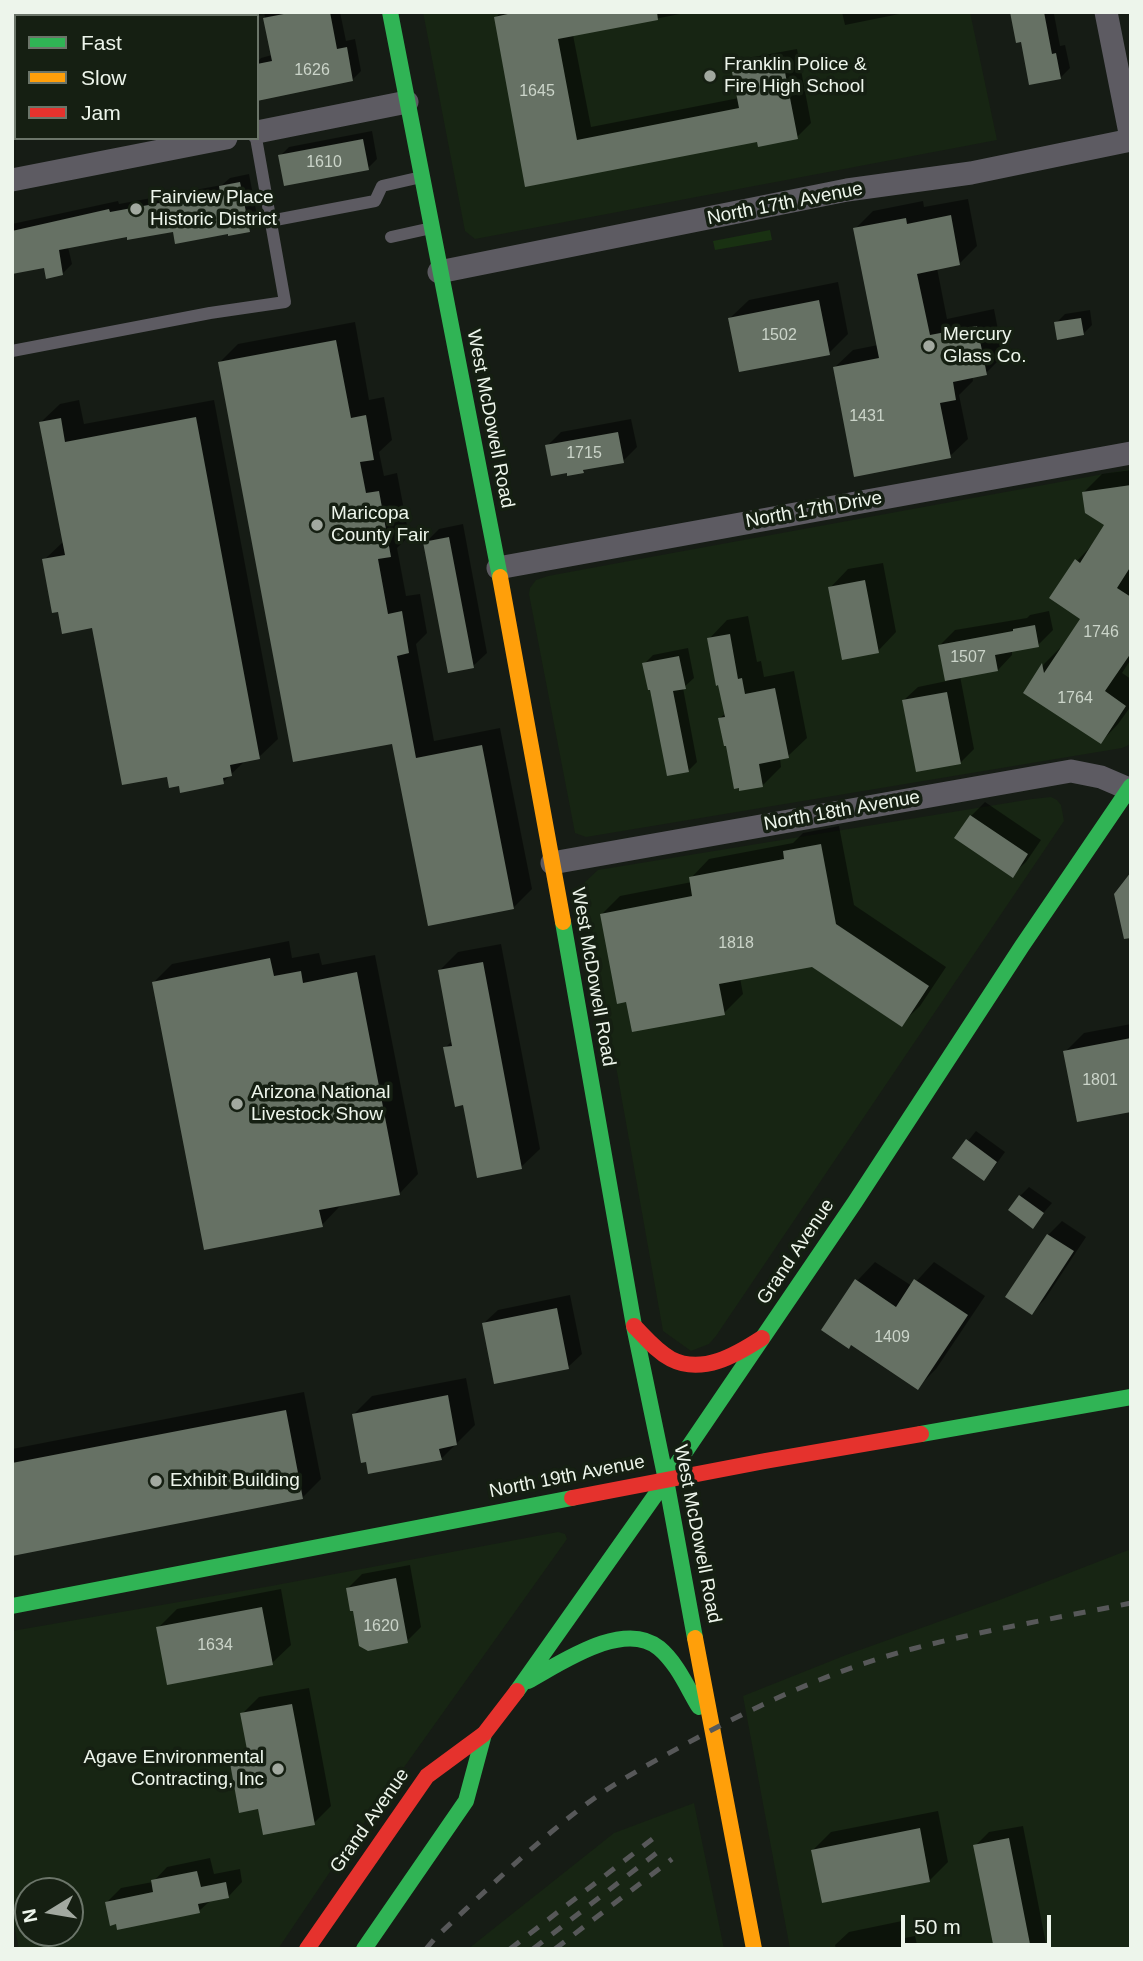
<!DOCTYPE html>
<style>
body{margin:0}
#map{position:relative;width:1143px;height:1961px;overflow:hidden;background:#161c15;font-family:Arial,sans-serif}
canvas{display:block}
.frame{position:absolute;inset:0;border:14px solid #edf5eb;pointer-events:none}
.legend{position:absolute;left:14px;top:14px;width:245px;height:126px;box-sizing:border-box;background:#151f12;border:2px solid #6b7569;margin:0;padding:9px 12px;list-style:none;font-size:21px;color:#edf5eb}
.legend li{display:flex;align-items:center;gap:14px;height:35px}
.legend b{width:35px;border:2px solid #6b7569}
.north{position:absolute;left:14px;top:1877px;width:70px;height:70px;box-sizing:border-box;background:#151f12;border:2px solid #6b7569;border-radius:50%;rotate:259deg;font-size:19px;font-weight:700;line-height:28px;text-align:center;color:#edf5eb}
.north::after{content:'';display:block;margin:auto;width:24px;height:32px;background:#a2a9a0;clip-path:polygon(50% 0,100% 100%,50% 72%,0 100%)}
.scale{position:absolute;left:901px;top:1915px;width:150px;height:32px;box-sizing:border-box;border:4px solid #edf5eb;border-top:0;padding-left:9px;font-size:21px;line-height:24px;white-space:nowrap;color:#edf5eb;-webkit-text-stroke:5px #151f12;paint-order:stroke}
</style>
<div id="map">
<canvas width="1143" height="1961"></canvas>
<div class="frame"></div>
<ul class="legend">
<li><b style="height:9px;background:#30b455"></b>Fast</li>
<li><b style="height:9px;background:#ff9f0a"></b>Slow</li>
<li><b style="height:9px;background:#e5322d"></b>Jam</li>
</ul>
<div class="north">N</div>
<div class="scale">50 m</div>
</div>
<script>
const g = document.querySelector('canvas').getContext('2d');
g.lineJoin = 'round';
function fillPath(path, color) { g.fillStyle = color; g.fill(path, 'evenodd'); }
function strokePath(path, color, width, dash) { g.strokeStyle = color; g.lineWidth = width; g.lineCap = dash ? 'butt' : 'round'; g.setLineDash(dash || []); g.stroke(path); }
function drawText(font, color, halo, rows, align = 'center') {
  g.font = font + ' Arial,sans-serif'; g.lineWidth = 7; g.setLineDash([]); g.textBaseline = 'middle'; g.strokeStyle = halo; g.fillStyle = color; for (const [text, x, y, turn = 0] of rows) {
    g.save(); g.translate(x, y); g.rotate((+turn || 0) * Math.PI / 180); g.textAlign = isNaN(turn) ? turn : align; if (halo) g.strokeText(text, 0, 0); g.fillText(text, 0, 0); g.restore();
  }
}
fillPath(new Path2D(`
 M423,12h547l27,128 -522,99 -10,-8z
 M1131,469v274l-4,3 -5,2 -536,89 -11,-4 -46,-239 1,-6 6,-8 12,-4 81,-15z
 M1051,797l6,3 4,5 3,16 -348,515 -7,8 -18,7 -28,-20 -79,-445 1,-4 13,-12 434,-71z
 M558,1532l7,2 2,5 -225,315 -64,95h-259l-7,-35v-283l259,-45zM28,1891h42v42h-42z
 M1131,1549v400h-341l-47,-253 103,-41 156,-56z
 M694,1803l30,146h-256l146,-116z`), '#172513');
fillPath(new Path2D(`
 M770,230l2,10 -57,10 -2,-9z`), '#193112');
fillPath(new Path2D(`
 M153,12h67l1,4h-67z
 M264,12h76l6,29 9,-2 6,32 -9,9 -95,11v-29l4,-4 11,-3z
 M501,12h189l-117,23 18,92 148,-29 -5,-26 14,-14 49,-9 14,74 -14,14 -39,3 -231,45 -31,-168z
 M842,12h67l-64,13z
 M1012,12h44l-2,2 6,32 5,-1 5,23 -10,10 -38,-38z
 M16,56v49l-4,1v-49z
 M372,131l5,28 -9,9 -88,-12 9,-9z
 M249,174l9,47 -9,9 -75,-1 -46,6 -60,12 4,17 -9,9 -18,-7 -33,6v-48l106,-23 1,3 103,-19 8,-7z
 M968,199l9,47 -18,18 -22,4 10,51 47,-10 9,47 -17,17 -14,3 1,5 -14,14 9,44 -18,17 -115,-89 18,-17 25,-5 -23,-116 18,-18 50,-10 1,6z
 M838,282l10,52 -19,19 -99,-35 19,-18z
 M1090,310l2,15 -9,9 -27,-11 9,-9z
 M355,322l14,78 15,-3 8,43 -13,12 5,24 13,-3 12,63 -12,12 9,48 14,-2 7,39 -11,11 18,97 66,-13 32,161 -19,19 -119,-166 -175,-379 19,-19z
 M79,400l5,24 130,-24 64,339 -19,18 -13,3 -23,22 -43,2 -12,-9 -74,-149 -50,-66 20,-19 -23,-119 19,-18z
 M631,419l6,28 -14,14 -37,7 -3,3 -36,-25 14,-14z
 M1131,470v189l-9,14 9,6v27l-13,18 -17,18 -76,-50 19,-28 16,-16 1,3 22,-32 -6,-58 17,-18 12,-19 -22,-32 18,-18z
 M463,524l24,129 -14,13 -48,-123 14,-14z
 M883,563l13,69 -18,19 -48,-63 18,-19z
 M1049,611l4,19 -15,15 -26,5v5l-14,15 -38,6 14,73 -14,14 -56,-63 14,-13 29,-6 -7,-36 15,-15 72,-12 3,-3z
 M748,616l9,46 4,-1 3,16 30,-6 13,67 -19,18 -8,2 1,9 -18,18 -43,-67 6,-5 -17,-74 18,-19z
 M688,648l6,30 -11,10 14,74 -9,9 -36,-83 -8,-24 9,-9z
 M985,802l56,38 -15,22 -14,13 -41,-59z
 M839,826l15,79 92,62 -26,39 -19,18 -89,-59 -72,13 3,16 -19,19 -96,-13 -26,-86 18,-18 72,-14 -1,-4 18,-19 84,-16 10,-10z
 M289,941l3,17 27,-5 3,12 53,-10 43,219 -18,19 -60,12v1l-18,19 -168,-243 18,-18z
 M501,944l39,205 -19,18 -56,-64 -20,-55 8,-8 -14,-69 19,-19z
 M1131,1024v86l-66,-58 19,-19z
 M976,1131l29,21 -13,18 -9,9 -29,-21z
 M1029,1187l23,16 -20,23 -12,-30z
 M1062,1221l24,16 -41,62 -13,13 16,-77z
 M875,1262l37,24 22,-24 51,34 -49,73 -18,18 -61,-106z
 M570,1295l12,59 -14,13 -84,-44 14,-13z
 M466,1378l9,47 -34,34 -87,-45 18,-18z
 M304,1392l17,87 -19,19 -290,56v-105z
 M410,1565l11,62 -14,14 -59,-53 14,-14z
 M281,1589l10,56 -19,18 -114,-35 19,-19z
 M309,1688l22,118 -17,17 -54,-16 -28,-43 16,-16 -6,-34 17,-17z
 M938,1811l10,51 -19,19 -116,-31 18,-18z
 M1023,1826l24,123h-52l-20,-103 14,-14z
 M210,1858l4,16 26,-5 2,13 -13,14 -18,4 -12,11 -92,-9 14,-14 32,-6 14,-15z
 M902,1921l3,17 10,-2 3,13h-82l-1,-4 14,-13z`), '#0007');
fillPath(new Path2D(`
 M294,12h36l7,37 10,-2 6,34 -96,20v-37l15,-3 -9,-43z
 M517,12h140l1,8 -100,19 19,101 162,-32 -7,-36 51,-10 15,77 -40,8 -1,-5 -232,45 -31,-170z
 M1010,12h34l8,42 4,-1 5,26 -32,6 -8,-43 -5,1z
 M363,139l6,31 -85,16 -6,-31z
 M240,182l10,50 -22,4v-2l-53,10 -2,-12 -46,8v-3l-68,13 4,25 -17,4 -2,-11 -32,6v-43l97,-22 1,3 110,-20 -1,-6z
 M951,215l9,50 -43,9 13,61 47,-9 10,49 -34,7 3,18 -16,3 11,55 -97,19 -21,-110 46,-9 -26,-130 53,-10 1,6z
 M819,300l11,55 -91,17 -11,-54z
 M1081,318l3,17 -27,5 -3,-18z
 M336,340l15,78 15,-3 8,45 -14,2 6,31 13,-2 12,66 -13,2 10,55 14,-3 7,42 -12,3 19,102 66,-13 32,164 -86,17 -36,-182 -99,18 -75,-400z
 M196,417l64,342 -30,6 2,11 -9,2 1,6 -44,9 -1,-7 -10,2 -2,-11 -45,8 -30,-157 -30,6 -4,-22 -6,1 -10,-54 23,-4 -26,-133 22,-4 4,24z
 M618,432l6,31 -41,7 1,3 -17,3v-3l-16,3 -6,-31z
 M1131,485v81l-14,22 14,9v56l-26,38 21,15 -25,38 -78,-51 19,-30 2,10 36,-54 -31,-21 26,-39 5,4 24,-38 -19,-12 -3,-21z
 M449,537l25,131 -26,5 -25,-131z
 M865,580l14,73 -37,7 -14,-73z
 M1035,625l4,22 -44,8 3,16 -53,10 -7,-36 75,-14v-2z
 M730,634l8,45 4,-1 3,16 30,-6 14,70 -30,6 4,23 -24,4v-3l-5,1 -8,-43h-2l-6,-28 7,-1 -7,-32 -2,1 -9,-48z
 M679,656l7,33 -13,2 16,81 -22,4 -17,-86h-2l-6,-27z
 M947,692l14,72 -45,8 -14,-72z
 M970,815l58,39 -15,24 -59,-40z
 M821,844l15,80 93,62 -27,41 -90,-60 -93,17 6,31 -93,17 -6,-30 -9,2 -17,-90 92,-18 -3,-19 95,-18 -1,-8z
 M1131,872v66l-7,1 -10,-45z
 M270,958l4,18 27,-5 2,12 54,-11 43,223 -81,15 4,17 -119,23 -52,-268z
 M483,962l39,207 -45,9 -14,-73 -8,2 -12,-60 9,-1 -14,-76z
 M1131,1038v74l-54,10 -14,-71z
 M966,1139l31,23 -13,19 -32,-23z
 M1019,1195l25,18 -11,16 -25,-19z
 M1047,1234l27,17 -42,64 -27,-18z
 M855,1279l41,28 18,-28 54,36 -50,75 -67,-45 -2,4 -28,-19z
 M557,1308l12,61 -75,15 -12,-61z
 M448,1395l9,50 -18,4 3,11 -74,14 -2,-12 -5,1 -9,-49z
 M286,1410l17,89 -291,57v-93z
 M396,1578l12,65 -40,8 -9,-5 -6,-35h-3l-4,-23z
 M262,1607l11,58 -106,20 -11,-58z
 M292,1704l23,121 -52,10 -5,-26 -19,4 -9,-50 19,-3 -9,-47z
 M920,1828l10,54 -108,21 -11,-53z
 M1009,1838l22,111h-37l-21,-104z
 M197,1871l4,16 25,-5 3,16 -31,6 2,9 -83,17 -1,-6 -6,2 -5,-24 48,-10 -2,-12z`), '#667164');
strokePath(new Path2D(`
 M234,12v4
 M270,221l105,-20 7,-15 35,-8
 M391,237l36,-8
 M12,351l198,-38 75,-11 -29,-164`), '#5d5b62', 12);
strokePath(new Path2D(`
 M1106,12l25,126
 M257,132l150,-30
 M12,180l214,-42
 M439,272l408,-82 124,-17 160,-33
 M498,568l633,-115
 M552,863l519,-92 30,6 28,12 2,3`), '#5d5b62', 23);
strokePath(new Path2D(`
 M390,12l110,565
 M563,922l71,404 32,154 29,158
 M921,1434l210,-37
 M666,1480l189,-278 167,-256 109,-160
 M12,1606l560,-108
 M528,1681c33,-18 96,-62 131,-33 18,15 28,39 40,59
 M517,1691l149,-211
 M364,1949l102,-148 18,-67`), '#30b455', 16);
strokePath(new Path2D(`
 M500,577l63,345
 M695,1638l59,311`), '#ff9f0a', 16);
strokePath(new Path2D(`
 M634,1326c11,11 22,25 37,33 31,16 65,-4 91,-21
 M572,1498l193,-37 156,-27
 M307,1949l120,-173 57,-42 33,-43`), '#e5322d', 16);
strokePath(new Path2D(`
 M426,1949l10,-12c52,-48 102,-98 160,-140 27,-19 57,-35 86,-51 73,-40 150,-76 230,-97 72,-19 146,-31 219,-46
 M510,1949l145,-112
 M533,1949l130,-101
 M555,1949l117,-90`), '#575859', 5, [12, 12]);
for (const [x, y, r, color] of [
 [710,76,7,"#a2a9a0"],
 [136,209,7,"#a2a9a0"],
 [929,346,7,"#a2a9a0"],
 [317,525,7,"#a2a9a0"],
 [237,1104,7,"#a2a9a0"],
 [156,1481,7,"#a2a9a0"],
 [278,1769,7,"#a2a9a0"]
]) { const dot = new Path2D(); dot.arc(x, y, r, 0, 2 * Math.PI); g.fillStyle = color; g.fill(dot); strokePath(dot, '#151f12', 2.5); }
drawText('16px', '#cbd4c9', null, [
 ["1626",312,71],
 ["1645",537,92],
 ["1610",324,163],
 ["1502",779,336],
 ["1431",867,417],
 ["1715",584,454],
 ["1746",1101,633],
 ["1507",968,658],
 ["1764",1075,699],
 ["1818",736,944],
 ["1801",1100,1081],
 ["1409",892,1338],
 ["1620",381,1627],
 ["1634",215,1646]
]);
drawText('19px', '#edf5eb', '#151f12', [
 ["Franklin Police &",724,65],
 ["Fire High School",724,87],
 ["Fairview Place",150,198],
 ["Historic District",150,220],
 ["Mercury",943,335],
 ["Glass Co.",943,357],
 ["Maricopa",331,514],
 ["County Fair",331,536],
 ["Arizona National",251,1093],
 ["Livestock Show",251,1115],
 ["Exhibit Building",170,1481],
 ["Agave Environmental",264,1758,"right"],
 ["Contracting, Inc",264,1780,"right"]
], 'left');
drawText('19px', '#edf5eb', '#151f12', [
 ["North 17th Avenue",785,204,-11],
 ["West McDowell Road",490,419,79],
 ["North 17th Drive",814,510,-10],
 ["North 18th Avenue",842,811,-10],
 ["West McDowell Road",593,977,80],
 ["Grand Avenue",796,1252,-56],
 ["North 19th Avenue",567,1477,-11],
 ["West McDowell Road",697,1534,79],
 ["Grand Avenue",370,1821,-55]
]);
</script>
